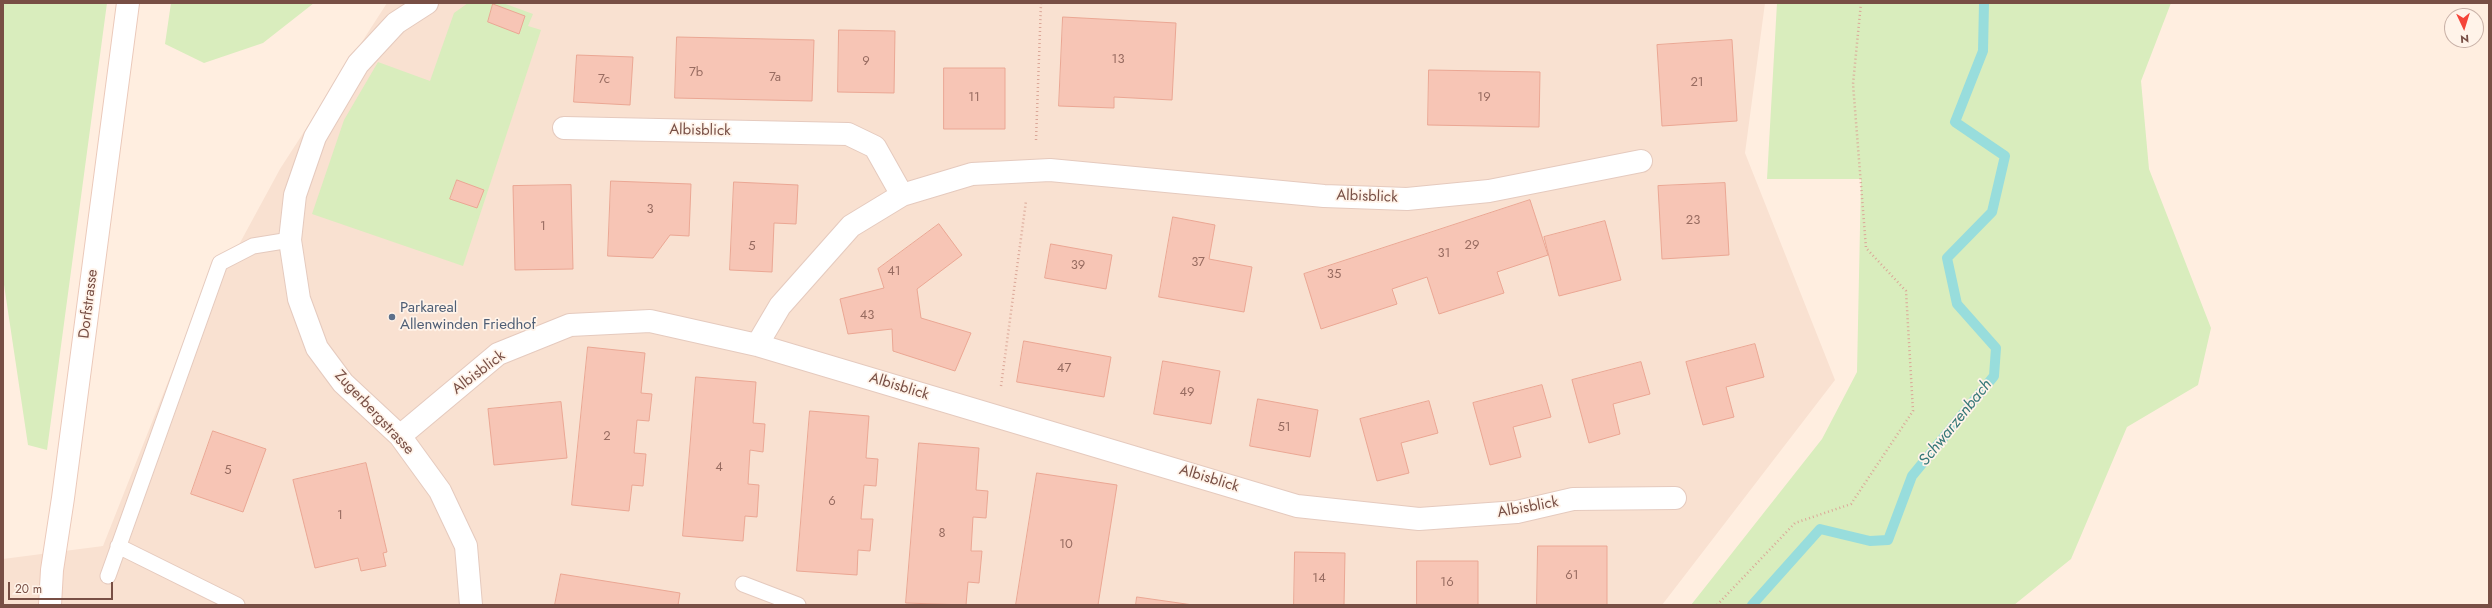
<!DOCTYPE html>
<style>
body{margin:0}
#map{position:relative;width:2492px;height:608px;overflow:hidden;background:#ffeee0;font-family:Jost,sans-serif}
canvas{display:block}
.frame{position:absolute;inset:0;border:4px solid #784f45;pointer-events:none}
.north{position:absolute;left:2444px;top:8px;width:40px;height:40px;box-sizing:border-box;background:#fff3e9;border:1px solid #c9b1a7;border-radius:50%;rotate:176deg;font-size:11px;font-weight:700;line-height:16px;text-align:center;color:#784f45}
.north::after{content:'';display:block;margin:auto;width:14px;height:18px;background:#f54438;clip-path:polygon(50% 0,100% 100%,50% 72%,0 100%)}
.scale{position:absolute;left:8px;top:582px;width:105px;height:18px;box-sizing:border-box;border:2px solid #784f45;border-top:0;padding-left:5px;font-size:12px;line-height:14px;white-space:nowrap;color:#784f45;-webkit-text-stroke:3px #fff3e9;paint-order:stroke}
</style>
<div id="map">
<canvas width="2492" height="608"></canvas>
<div class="frame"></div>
<div class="north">N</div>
<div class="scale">20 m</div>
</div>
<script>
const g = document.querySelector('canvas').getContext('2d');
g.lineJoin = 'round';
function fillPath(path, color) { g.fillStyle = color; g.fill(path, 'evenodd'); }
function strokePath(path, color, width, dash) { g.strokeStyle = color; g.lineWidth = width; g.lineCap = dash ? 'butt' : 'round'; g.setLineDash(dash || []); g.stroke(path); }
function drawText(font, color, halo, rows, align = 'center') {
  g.font = font + ' Jost,sans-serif'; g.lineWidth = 3.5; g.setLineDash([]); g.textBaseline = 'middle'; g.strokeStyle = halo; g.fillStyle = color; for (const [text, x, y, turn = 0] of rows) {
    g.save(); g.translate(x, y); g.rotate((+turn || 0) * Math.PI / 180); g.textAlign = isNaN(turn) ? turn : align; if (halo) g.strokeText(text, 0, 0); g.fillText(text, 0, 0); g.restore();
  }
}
fillPath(new Path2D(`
 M387,3h1378l-20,150 90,227 -173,225h-1659v-46l100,-13 74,-187 103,-190z`), '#f9e1d1');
fillPath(new Path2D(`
 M3,3h104l-60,447 -19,-5 -25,-167z
 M171,3h143l-51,40 -59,20 -39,-19z
 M468,3h35l30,11 -5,12 13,4 -78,236 -151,-52 32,-94 34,-58 52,19 24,-68z
 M1777,3h394l-30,78 8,88 62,159 -13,57 -71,42 -56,132 -57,46h-323l131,-166 35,-67 4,-193h-94z`), '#d9edbd');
strokePath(new Path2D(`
 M1752,605l68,-76 50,12 18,-1 24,-64 82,-100 2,-28 -39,-44 -10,-46 45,-46 13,-56 -50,-34 28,-71 1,-48`), '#98dddc', 10);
const building = new Path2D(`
 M493,4l32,12 -6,18 -31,-12z
 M1063,17l113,6 -4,77 -58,-3v11l-55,-2z
 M839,30l56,1 -1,62 -56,-1z
 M677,37l137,3 -2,61 -137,-3z
 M1732,40l5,81 -75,5 -5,-81z
 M577,55l56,2 -3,48 -56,-3z
 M944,68h61v61h-61z
 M1429,70l111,2 -1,55 -111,-2z
 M457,180l27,10 -7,18 -27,-9z
 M611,181l80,3 -2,52 -19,-1 -17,23 -45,-2z
 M734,182l64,3 -2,39 -22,-1 -2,49 -42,-2z
 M1725,183l4,72 -67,4 -4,-73z
 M571,185l2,84 -58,1 -2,-84z
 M1530,200l18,55 -51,17 7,21 -65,21 -12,-37 -35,12 5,15 -76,25 -17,-55z
 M1173,217l42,8 -6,34 43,8 -8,45 -85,-15z
 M1605,221l16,59 -62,16 -15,-59z
 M939,224l23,31 -45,34 4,29 50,15 -16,38 -62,-20 -1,-22 -44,5 -8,-35 44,-11 -6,-19z
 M1051,244l61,11 -6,34 -61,-11z
 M1024,341l87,16 -7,40 -87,-15z
 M1755,344l9,33 -38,10 8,30 -31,8 -17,-63z
 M588,347l57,6 -4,40 11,1 -3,27 -12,-1 -3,33 12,1 -3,32 -11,-1 -3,26 -57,-6z
 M1163,361l57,10 -9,53 -57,-10z
 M1641,362l9,32 -37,10 7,30 -31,9 -17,-63z
 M696,377l60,5 -3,41 12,1 -2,28 -13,-2 -2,34 11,1 -2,32 -12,-1 -2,25 -60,-5z
 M1542,385l9,32 -38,10 8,30 -31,8 -17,-62z
 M1258,399l60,11 -8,47 -60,-11z
 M1429,401l9,32 -37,10 8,30 -32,8 -17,-62z
 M561,402l6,56 -73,7 -6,-56z
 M810,411l59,5 -3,42 12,1 -2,27 -12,-1 -3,34h12l-3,32 -12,-1 -1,25 -60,-4z
 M213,431l53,18 -23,63 -52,-18z
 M919,443l60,5 -3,42 12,1 -2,27 -13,-1 -2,34h11l-3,32 -11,-1 -2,23 -60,-2z
 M366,463l21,89 -4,1 3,13 -25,5 -3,-13 -43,10 -22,-88z
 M1037,473l80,12 -19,120h-82z
 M1538,546h69v59h-70z
 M1295,552l50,1 -1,52h-50z
 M1417,561h61v44h-61z
 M561,574l119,19 -2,12h-123z
 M1137,597l56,8h-57z`);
fillPath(building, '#f7c5b5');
strokePath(building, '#eba794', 1);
const lane = new Path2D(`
 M118,546l119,59
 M108,576l112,-313 33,-17 37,-6
 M743,584l55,21`);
const street = new Path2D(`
 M427,3l-31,20 -38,41 -43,73 -20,58 -5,45 9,59 18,49 26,35 57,53 40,55 26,55 5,59
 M564,128l284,6 27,13 27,48
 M757,345l23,-39 71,-80 51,-31 70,-21 78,-4 274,26 83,3 82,-8 152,-30
 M400,436l98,-82 72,-29 80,-4 107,24 540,161 122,13 98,-7 56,-13 102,-1`);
const secondary = new Path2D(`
 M50,605l2,-35 11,-72 65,-495`);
strokePath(lane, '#e5cabe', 17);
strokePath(street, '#e5cabe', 24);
strokePath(secondary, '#ebc9ba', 24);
strokePath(new Path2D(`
 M1036,140l5,-137
 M1001,386l25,-185
 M1717,605l78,-82 56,-19 62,-93 -7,-120 -40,-43 -13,-164 8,-81`), '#dba798', 2.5, [1, 3]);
strokePath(lane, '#fff', 15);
strokePath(street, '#fff', 22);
strokePath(secondary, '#fff', 22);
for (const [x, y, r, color] of [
 [392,317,4,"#5c6f8a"]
]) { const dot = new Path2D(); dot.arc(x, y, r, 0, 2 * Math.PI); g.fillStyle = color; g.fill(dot); strokePath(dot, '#fff3e9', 1.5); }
drawText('13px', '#986c61', null, [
 ["13",1118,60],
 ["9",866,62],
 ["7b",696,73],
 ["7a",775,78],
 ["7c",604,80],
 ["21",1697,83],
 ["11",974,98],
 ["19",1484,98],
 ["3",650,210],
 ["23",1693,221],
 ["1",543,227],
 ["29",1472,246],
 ["5",752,247],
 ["31",1444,254],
 ["37",1198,263],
 ["39",1078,266],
 ["41",894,272],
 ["35",1334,275],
 ["43",867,316],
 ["47",1064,369],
 ["49",1187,393],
 ["51",1284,428],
 ["2",607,437],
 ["4",719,468],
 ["5",228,471],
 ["6",832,502],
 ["1",340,516],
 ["8",942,534],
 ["10",1066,545],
 ["61",1572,576],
 ["14",1319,579],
 ["16",1447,583]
]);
drawText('15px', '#784f45', '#fff3e9', [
 ["Albisblick",700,131,1],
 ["Albisblick",1367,197,2],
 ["Dorfstrasse",89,304,-83],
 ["Albisblick",479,373,-37],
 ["Albisblick",899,387,17],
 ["Zugerbergstrasse",374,413,47],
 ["Albisblick",1209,479,17],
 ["Albisblick",1528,508,-10]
]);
drawText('15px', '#4e5e75', '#fff3e9', [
 ["Parkareal",400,308],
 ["Allenwinden Friedhof",400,325]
], 'left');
drawText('italic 16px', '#357778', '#fff3e9', [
 ["Schwarzenbach",1956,423,-51]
]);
</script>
